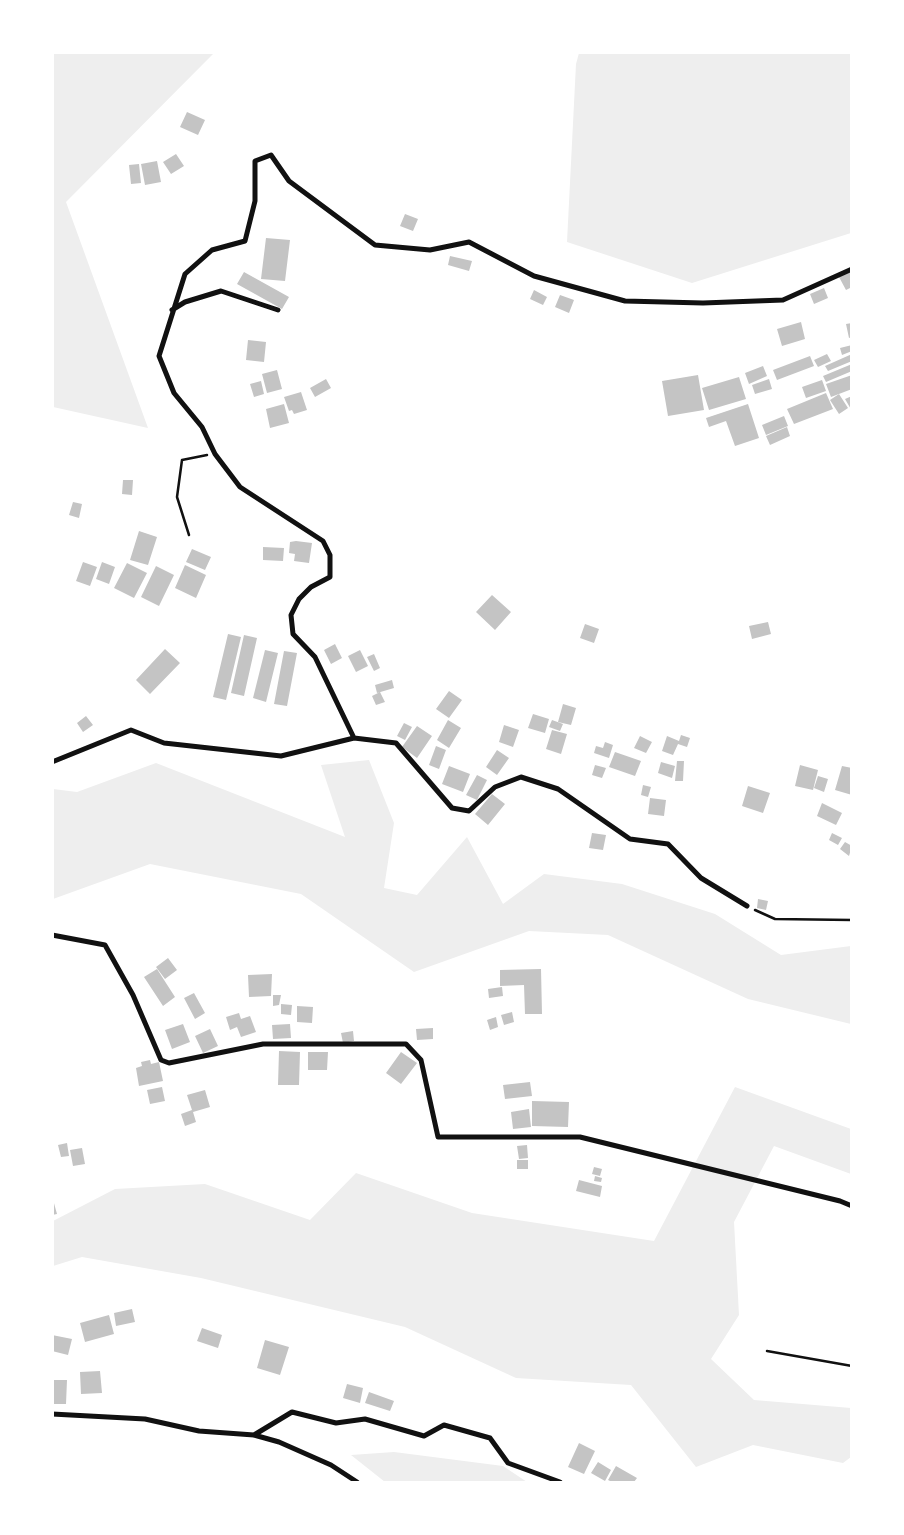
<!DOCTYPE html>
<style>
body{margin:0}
#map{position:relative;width:904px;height:1535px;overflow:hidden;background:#fff;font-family:"Sofia Sans Condensed",sans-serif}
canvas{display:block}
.frame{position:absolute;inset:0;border:54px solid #fff;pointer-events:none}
</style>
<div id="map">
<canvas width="904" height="1535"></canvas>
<div class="frame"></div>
</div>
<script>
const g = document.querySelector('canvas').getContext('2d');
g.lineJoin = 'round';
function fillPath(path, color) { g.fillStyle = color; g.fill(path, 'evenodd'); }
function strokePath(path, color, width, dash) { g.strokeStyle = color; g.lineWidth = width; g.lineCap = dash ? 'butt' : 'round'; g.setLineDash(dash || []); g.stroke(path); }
fillPath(new Path2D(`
 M53,52l161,1 -148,149 82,226 -95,-21z
 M579,53h272v180l-159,50 -125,-41 9,-178z
 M369,760l25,63 -10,65 33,7 50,-58 36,67 41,-30 78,10 93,30 66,41 70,-9v78l-103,-25 -140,-64 -79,-4 -115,41 -113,-78 -151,-30 -97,35v-110l24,3 79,-29 189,74 -24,-72z
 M735,1087l116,42v45l-77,-28 -40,76 5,93 -28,44 43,41 97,8v49l-8,6 -90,-18 -57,22 -65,-82 -115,-7 -111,-51 -204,-49 -119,-21 -29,9v-45l62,-32 90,-5 105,36 46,-47 116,40 182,28z
 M394,1452l109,14 24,16h-142l-34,-27z`), '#eee');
fillPath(new Path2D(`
 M187,112l18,8 -7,15 -18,-8z
 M176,154l8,12 -13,8 -8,-12z
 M157,161l4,21 -16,3 -4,-21z
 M139,164l2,19 -10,1 -2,-19z
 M405,214l13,5 -5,12 -13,-5z
 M266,238l24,2 -5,41 -24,-2z
 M450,256l22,5 -3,10 -21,-6z
 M852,271v16l-6,3 -7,-13z
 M244,272l45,25 -7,12 -45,-25z
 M824,288l4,10 -14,6 -4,-10z
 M534,290l13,7 -4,8 -13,-6z
 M560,295l14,5 -5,13 -14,-6z
 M801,322l4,17 -23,7 -5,-17z
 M852,323v14l-3,1 -3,-14z
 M248,340l18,2 -2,20 -18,-2z
 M852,345v6l-10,4 -2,-7z
 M827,354l4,7 -13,6 -4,-7z
 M852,354v7l-24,10 -3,-5z
 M810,356l4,10 -37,14 -4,-10z
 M852,364v7l-26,11 -3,-6z
 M763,366l4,10 -18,8 -4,-11z
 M277,370l5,19 -15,4 -5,-19z
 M698,375l6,35 -36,6 -6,-35z
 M852,375v14l-21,8 -5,-13z
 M739,377l7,22 -37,11 -7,-22z
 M326,379l5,9 -16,9 -5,-9z
 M769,379l3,10 -17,5 -3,-9z
 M822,380l4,11 -20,7 -4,-11z
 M261,381l3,13 -10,3 -4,-13z
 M301,392l6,18 -13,4 -2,-4 -3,1 -5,-14z
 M826,393l7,16 -39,15 -7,-15z
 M839,394l9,14 -9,6 -9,-14z
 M852,396v15l-7,-12z
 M284,404l5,19 -19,5 -4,-19z
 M748,404l11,34 -24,8 -9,-25 -17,6 -3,-9z
 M784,416l4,10 -22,9 -4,-10z
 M787,427l3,9 -20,9 -4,-9z
 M123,480h10l-1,15 -10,-1z
 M73,502l9,2 -3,14 -10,-3z
 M139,531l18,6 -9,28 -18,-5z
 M296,541l16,2 -3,20 -15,-2 1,-7 -6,-1 1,-11z
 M263,547l21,1 -1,13 -20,-1z
 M192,549l19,8 -6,13 -19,-8z
 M83,562l14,5 -7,19 -14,-5z
 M102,562l13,5 -6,17 -13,-5z
 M127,563l20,10 -13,25 -20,-10z
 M185,565l21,10 -10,23 -21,-10z
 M156,566l18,9 -15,31 -18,-9z
 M492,595l19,17 -16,18 -19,-18z
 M768,622l3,12 -19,5 -3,-13z
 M585,624l14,5 -5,14 -14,-5z
 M228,634l13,3 -15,63 -13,-3z
 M244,635l13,3 -13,58 -13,-3z
 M335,644l7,14 -11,6 -7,-14z
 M165,649l15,14 -30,31 -14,-14z
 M265,650l13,3 -12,49 -13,-4z
 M360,650l8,16 -12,6 -8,-16z
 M284,651l13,2 -10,53 -13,-2z
 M374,654l6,14 -6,3 -7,-14z
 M392,680l2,8 -17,5 -2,-8z
 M449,691l13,9 -13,18 -13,-9z
 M380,692l5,10 -9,3 -4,-9z
 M563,704l13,4 -5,17 -13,-3z
 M533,714l16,5 -4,14 -17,-5z
 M86,716l7,9 -10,7 -6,-9z
 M448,720l13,8 -12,20 -12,-8z
 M552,720l11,4 -3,7 -11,-4z
 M404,723l8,4 -7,13 -8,-4z
 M504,725l15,5 -6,17 -14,-5z
 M417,726l15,10 -15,22 -15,-11z
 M552,730l15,4 -6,20 -15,-5z
 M681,735l9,3 -3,9 -9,-3 -5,11 -11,-4 5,-15 12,5z
 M640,736l12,6 -6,11 -12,-5z
 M605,742l8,3 -4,13 -15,-5 2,-7 7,2z
 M436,746l10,4 -7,19 -10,-4z
 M497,750l12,8 -12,17 -11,-8z
 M615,752l26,9 -6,15 -26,-9z
 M677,761h7l-1,20h-8z
 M661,762l14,4 -3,12 -14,-5z
 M595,765l11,3 -4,10 -10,-3z
 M800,765l18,5 -5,20 -18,-4z
 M449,766l21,8 -7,18 -21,-8z
 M842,766l10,2v27l-17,-5z
 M477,775l10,5 -10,20 -11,-5z
 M818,776l10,3 -4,13 -10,-4z
 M643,785l8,2 -3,10 -7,-2z
 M748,786l22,7 -7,20 -21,-7z
 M492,794l13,10 -17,21 -13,-11z
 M650,798l16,2 -2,16 -16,-2z
 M822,803l20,10 -6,12 -19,-9z
 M592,833l14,2 -3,15 -14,-2z
 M832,833l10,5 -4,7 -9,-5z
 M845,842l7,4 -3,10 -9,-7z
 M758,899l10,2 -2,9 -9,-2z
 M168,958l9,12 -12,9 -9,-12z
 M157,969l18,28 -12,9 -19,-29z
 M541,969l1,45h-17l-1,-29 -24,1v-16z
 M272,974l-1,22 -22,1 -1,-22z
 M502,987l1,9 -14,2 -1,-9z
 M194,993l11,20 -10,6 -11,-21z
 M273,995h8l-2,10 -6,1z
 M281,1004l11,1 -1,10 -10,-1z
 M297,1006l16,1 -1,16 -15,-1z
 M512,1012l2,10 -10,3 -3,-10z
 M239,1013l2,6 9,-3 6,16 -15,5 -4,-10 -7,3 -4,-13z
 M496,1017l2,10 -8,3 -3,-10z
 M183,1024l7,18 -18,7 -7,-19z
 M290,1024l1,14 -18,1 -1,-14z
 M433,1028v11l-16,1 -1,-11z
 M210,1029l8,17 -15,7 -8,-17z
 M353,1031l1,10 -11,2 -2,-10z
 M279,1051l21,1 -1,33h-21z
 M308,1052h20l-1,18h-19z
 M401,1052l16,11 -16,21 -15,-11z
 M150,1060l1,4 8,-2 4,19 -24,5 -3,-18 6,-2 -1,-4z
 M530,1082l2,14 -27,3 -2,-14z
 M162,1087l3,14 -15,3 -3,-14z
 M205,1090l5,17 -17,5 3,10 -11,4 -4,-12 11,-4 -5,-15z
 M532,1101l37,1 -1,25 -36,-1z
 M529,1109l2,18 -18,2 -2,-17z
 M67,1143l2,13 -8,1 -3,-12z
 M527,1145l1,13 -9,1 -2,-13z
 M82,1148l3,16 -12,2 -3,-16z
 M517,1160h11v9h-11z
 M594,1167l8,2 -2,7 -8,-2z
 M595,1176l7,2 -1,4 -7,-1z
 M579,1180l23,6 -2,11 -24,-6z
 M52,1196l5,18 -5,1z
 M132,1309l3,13 -19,4 -2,-13z
 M109,1315l5,19 -29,8 -5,-19z
 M202,1328l20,7 -4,13 -21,-7z
 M52,1335l20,4 -4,16 -16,-4z
 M265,1340l24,7 -9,28 -23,-7z
 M100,1371l2,22 -21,1 -1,-22z
 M52,1380h15l-1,24h-12z
 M347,1384l16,4 -3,15 -17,-5z
 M369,1392l25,9 -4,10 -25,-8z
 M579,1443l16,8 -11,23 -16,-7z
 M598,1462l13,8 -6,11 -14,-8z
 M616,1466l21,12 -3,4h-22l-4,-2z`), '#c4c4c4');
strokePath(new Path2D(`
 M189,535l-12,-38 5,-37 25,-5
 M755,910l20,9 77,1
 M767,1351l85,15`), '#111', 2.5);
strokePath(new Path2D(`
 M172,310l13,-8 36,-11 57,19
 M354,738l-39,-81 -22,-23 -2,-19 8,-16 12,-12 19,-10v-22l-7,-14 -83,-54 -25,-33 -13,-27 -28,-34 -15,-37 26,-82 27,-24 33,-9 10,-40v-40l16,-6 18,26 86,64 55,5 39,-8 65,34 91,25 78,2 80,-3 69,-31
 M52,762l79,-32 33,13 117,13 73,-18 42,5 56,65 17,3 26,-24 26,-10 37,12 72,50 38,5 33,34 46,28
 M52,935l53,10 28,50 28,65 8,3 94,-19h143l15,16 17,77h142l260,64 12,5
 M52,1414l93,5 54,12 55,4 25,7 52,23 26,17
 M254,1435l38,-23 44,11 29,-4 59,17 20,-11 46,13 18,25 52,19`), '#111', 5);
</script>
